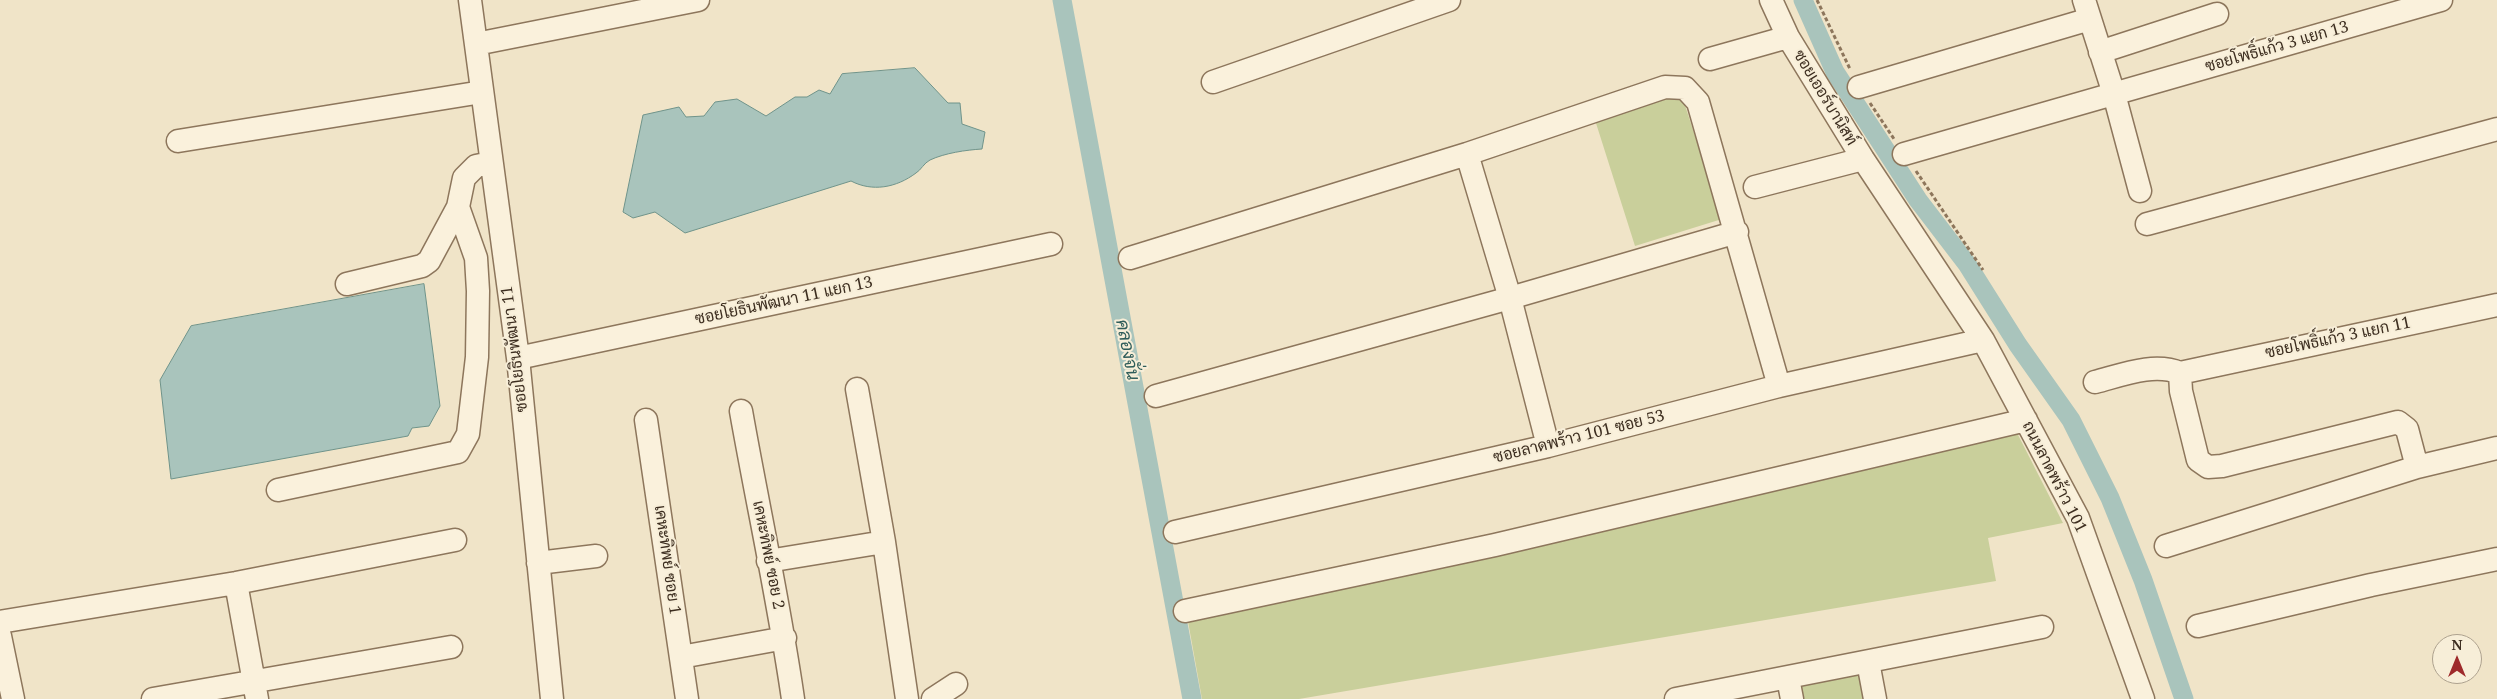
<!DOCTYPE html>
<meta charset="utf-8">
<style>
body{margin:0}
#map{position:relative;width:2497px;height:699px;overflow:hidden;background:#f0e4c8;font-family:"Noto Serif",serif}
canvas{display:block}
.north{position:absolute;left:2432px;top:634px;width:50px;height:50px;box-sizing:border-box;background:#f7eed8;border:1px solid #ada18e;border-radius:50%;rotate:0deg;font-size:14px;font-weight:700;line-height:20px;text-align:center;color:#3d2e20}
.north::after{content:'';display:block;margin:auto;width:18px;height:22px;background:#9e2a2b;clip-path:polygon(50% 0,100% 100%,50% 72%,0 100%)}
</style>
<div id="map">
<canvas width="2497" height="699"></canvas>
<div class="north">N</div>
</div>
<script>
const g = document.querySelector('canvas').getContext('2d');
g.lineJoin = 'round';
function fillPath(path, color) { g.fillStyle = color; g.fill(path, 'evenodd'); }
function strokePath(path, color, width, dash) { g.strokeStyle = color; g.lineWidth = width; g.lineCap = dash ? 'butt' : 'round'; g.setLineDash(dash || []); g.stroke(path); }
function drawText(font, color, halo, rows, align = 'center') {
  g.font = font + ' "Noto Serif",Sarabun,serif'; g.lineWidth = 4; g.setLineDash([]); g.textBaseline = 'middle'; g.strokeStyle = halo; g.fillStyle = color; for (const [text, x, y, turn = 0] of rows) {
    g.save(); g.translate(x, y); g.rotate((+turn || 0) * Math.PI / 180); g.textAlign = isNaN(turn) ? turn : align; if (halo) g.strokeText(text, 0, 0); g.fillText(text, 0, 0); g.restore();
  }
}
fillPath(new Path2D(`
 M1681,93l41,126 -87,27 -40,-126z
 M2014,427l49,96 -75,15 8,43 -697,118h-97l-15,-83z
 M1862,670l6,29h-67l-3,-17z`), '#c9cf9b');
const water = new Path2D(`
 M915,68l33,35h12l2,21 23,8 -3,17c-16,1 -37,4 -52,11 -6,3 -9,10 -14,13 -20,15 -44,19 -65,8l-166,52 -30,-21 -22,6 -10,-6 20,-97 36,-8 7,10 18,-1 11,-14 22,-3 29,17 29,-19h12l12,-7 11,4 12,-20z
 M424,284l16,122 -11,20 -17,2 -4,8 -237,43 -11,-99 31,-54z`);
fillPath(water, '#a9c4bc');
strokePath(water, '#6f938a', 1);
strokePath(new Path2D(`
 M1062,0l130,699
 M1803,0l32,72 83,128 49,64 51,81 53,75 39,78 33,82 41,119`), '#a9c4bc', 19);
const minor = new Path2D(`
 M470,0l48,358 34,341
 M1771,0l17,37 75,122 120,181 95,178 65,181
 M2084,0l30,94 26,97
 M476,44l222,-44
 M2100,52l117,-38
 M1710,59l78,-22
 M1213,82l236,-82
 M1859,87l231,-68
 M178,141l304,-49
 M1467,154l43,144 38,148
 M1904,154l537,-154
 M1755,187l108,-28
 M2147,224l350,-95
 M1130,258l337,-104 198,-67 20,1 13,14 81,284
 M347,284l75,-18 7,-5 29,-54 6,-29 12,-12 15,-3
 M518,358l533,-114
 M2180,373l1,18 17,69 10,7 14,-1 176,-44 9,7 10,38 80,-19
 M2180,373l317,-68
 M2095,382c27,-7 59,-20 85,-9
 M857,389l27,153 23,157
 M1156,396l354,-98 227,-66
 M741,411c17,96 38,191 52,288
 M646,420l41,279
 M278,490l180,-38 10,-18 9,-77 1,-66 -2,-33 -18,-51
 M1175,532l373,-86 231,-60 204,-46
 M2166,546l251,-79
 M768,561l116,-19
 M538,563l58,-7
 M236,583l21,116
 M1185,611l310,-66 531,-125
 M0,622l236,-39 219,-43
 M2198,626l173,-41 126,-26
 M0,636l13,63
 M681,657l104,-19
 M1868,662l7,37
 M1788,678l4,21
 M153,699l298,-52
 M933,699l23,-15
 M1676,699l366,-72`);
strokePath(minor, '#8d765c', 25);
strokePath(new Path2D(`
 M1817,0l33,69
 M1870,103l24,36
 M1916,171l67,99`), '#8d765c', 3, [4, 2.5]);
strokePath(minor, '#faf1dc', 22);
drawText('16px', '#3d2e20', '#f7eed8', [
 ["ซอยโพธิ์แก้ว 3 แยก 13",2277,47,-16],
 ["ซอยเออร์บานิสท์",1825,98,59],
 ["ซอยโยธินพัฒนา 11 แยก 13",784,301,-12],
 ["ซอยโพธิ์แก้ว 3 แยก 11",2338,338,-12],
 ["ซอยโยธินพัฒนา 11",515,349,-97],
 ["ซอยลาดพร้าว 101 ซอย 53",1579,437,-14],
 ["ถนนลาดพร้าว 101",2054,477,63],
 ["เคหะทิพย์ ซอย 2",768,555,79],
 ["เคหะทิพย์ ซอย 1",667,560,82]
]);
drawText('italic 18px', '#2f5d5a', '#f7eed8', [
 ["คลองจั่น",1127,350,79]
]);
</script>
